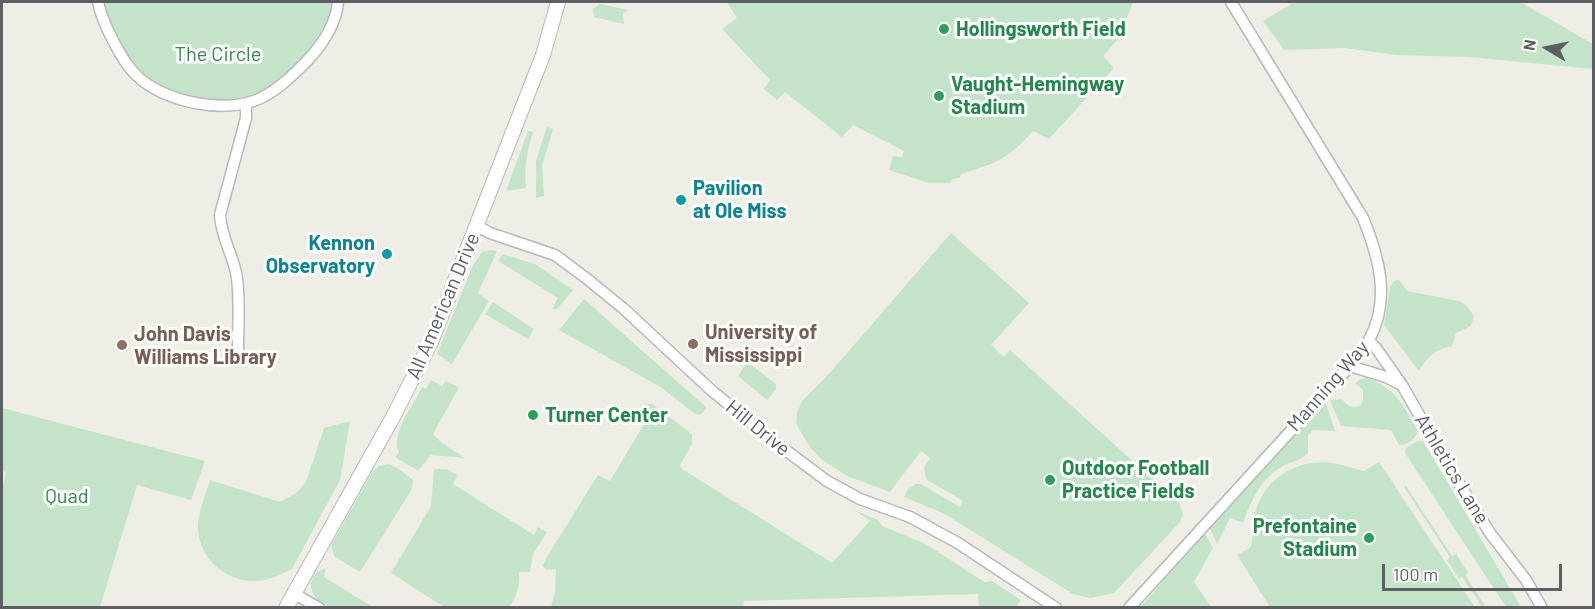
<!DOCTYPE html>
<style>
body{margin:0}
#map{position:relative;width:1595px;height:609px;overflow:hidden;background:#eeeee5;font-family:Barlow,sans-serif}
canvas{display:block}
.frame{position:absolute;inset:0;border:3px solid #5d5f65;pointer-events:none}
.north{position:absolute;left:1517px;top:18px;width:60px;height:60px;-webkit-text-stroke:4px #fff;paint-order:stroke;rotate:280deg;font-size:16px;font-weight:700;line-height:24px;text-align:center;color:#5d5f65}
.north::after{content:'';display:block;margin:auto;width:21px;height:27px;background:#5d5f65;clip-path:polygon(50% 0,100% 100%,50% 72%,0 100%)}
.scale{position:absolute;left:1382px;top:564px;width:180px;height:27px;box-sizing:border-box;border:3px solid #5d5f65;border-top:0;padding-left:8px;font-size:18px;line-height:21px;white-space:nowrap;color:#5d5f65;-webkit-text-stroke:4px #fff;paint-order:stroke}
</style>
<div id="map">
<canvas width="1595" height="609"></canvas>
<div class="frame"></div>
<div class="north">N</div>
<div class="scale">100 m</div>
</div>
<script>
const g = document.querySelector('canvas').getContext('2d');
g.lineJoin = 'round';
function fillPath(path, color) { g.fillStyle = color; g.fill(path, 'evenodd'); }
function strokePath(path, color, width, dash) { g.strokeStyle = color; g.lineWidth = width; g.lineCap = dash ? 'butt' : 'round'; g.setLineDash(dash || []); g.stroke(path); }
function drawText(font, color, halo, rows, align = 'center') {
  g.font = font + ' Barlow,sans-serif'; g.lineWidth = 6; g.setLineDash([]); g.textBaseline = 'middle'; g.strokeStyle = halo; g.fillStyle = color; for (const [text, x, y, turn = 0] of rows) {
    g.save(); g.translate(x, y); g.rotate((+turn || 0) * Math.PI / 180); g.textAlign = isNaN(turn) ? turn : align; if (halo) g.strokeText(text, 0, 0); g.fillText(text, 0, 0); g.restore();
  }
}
fillPath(new Path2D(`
 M98,2h240l-1,16 -49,62 -42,23 -71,-5 -39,-23z
 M727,2h406l-14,36 -16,18 11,12 -65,71 -16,-8c-25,28 -36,32 -72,43l-1,4 -8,1 -1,4h-22l-40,-13 4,-14 9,1 2,-6 -51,-26 -11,12 -57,-45 -8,8 -13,-11 6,-9 -48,-51 15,-11z
 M1295,2h225l73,42v25l-124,-12 -73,-2 -51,-7 -61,2 -21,-29z
 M600,4l28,6 -5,4 1,10 -30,-7 -1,-8z
 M547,127l6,2 -11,37 2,30 -8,2v-38z
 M528,131l5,1c-6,19 -9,36 -7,56l-20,3z
 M951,233l78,70 -38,42 13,12 6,-7 169,153 4,11 -3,8 -66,71 -24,5 -17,-4 -130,-81 -39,-16 3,-7 9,-6h5l39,23 3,-6 -37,-22 -2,-12 6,-9 -9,-7 -31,41 -43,-16 -26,-17 -10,-11 -9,-14 -6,-11 1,-10 5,-12 26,-26z
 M490,250l7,1 -19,42 -2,-1 13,9 -37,63 -15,-10 36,-89 9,-13z
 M503,254l32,10 38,26 -16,19h-5l6,-11 -60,-37z
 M1398,280l2,1 7,10 52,10 7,4 8,11 -3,10 -15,7 -4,13c-16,3 -25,11 -33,25l-35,-46 6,-38 3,-5z
 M584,299l123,109 -7,7 -5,-1 -33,-26 -103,-58z
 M493,302l41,27 -6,10 -43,-25z
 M747,362l29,22v5l-9,11 -29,-24z
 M1367,378c31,12 35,26 51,53 -2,8 -11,14 -19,14l-8,-15 -50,-4 -11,-26 12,-1c5,7 10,9 18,7l3,-6v-10l-8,-7 6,-4z
 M431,380l11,6 4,-5 13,6 -26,47 9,9 23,15 -34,-3 -13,16 -23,-14 4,-5c-10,-15 16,-50 23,-65l4,2z
 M1325,401l10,30 -22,-1 -5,6v17c-6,7 -18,9 -25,13 -22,12 -32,35 -40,57l-13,-5 -13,26 -8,-18z
 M646,404h6l40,30v10l-12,21 2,4 150,94 38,-42 -16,-11 24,10 4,6 44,18 58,38 8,-1 29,19 -6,8 -36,-1 -1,-13 -234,7 -1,7 -192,-1 4,-15 1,-23 -10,1 -3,-4 2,-6 53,-85 12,6 39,-65 -7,-9z
 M2,408l203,53 -14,39 -54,-15 -37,122h-98v-118l4,-17 -4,-1z
 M350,421l-10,59 -48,89c-11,5 -23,12 -35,12 -27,2 -54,-19 -58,-45 -4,-18 6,-39 11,-56l70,22 16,-9 10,-11 18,-54z
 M1418,441h5l98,166h-15l-101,-154 1,-5z
 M1379,462l96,145h-205l-33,-52 14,-8c2,-11 1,-22 4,-33 8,-35 42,-56 78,-51 8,1 20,6 31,8z
 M389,464l10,5 14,11 -1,9 -52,83 -26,-16 -3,-11 42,-74 6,-5z
 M434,469h13l10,6 -4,9 81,51 4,-8 9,5 -14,22 -3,18h-11c1,13 -2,25 -10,35h-65l-53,-34 40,-67z
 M1406,486l46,70 4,-2 12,18 -3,3 21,32h-4l-20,-30 -3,2 -12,-19 3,-3 -46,-70z
 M1204,532l9,16 -19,34 17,25 -71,1z
 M326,568l-2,9 49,30c-13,1 -28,2 -40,1 -22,-5 -33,-31 -7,-40z`), '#c4e4c9');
const minor = new Path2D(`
 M98,2c4,20 23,58 38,73 27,27 90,40 125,23 18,-9 32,-23 46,-37 16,-17 29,-36 31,-59
 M477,226l13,7 65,22 31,23 38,31 87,81 61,50 55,41 33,18 50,18 48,26 98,65
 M1369,341l7,7 26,37 48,84 40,64 36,47 16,28
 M238,349c0,-23 2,-47 -1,-71 -3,-22 -16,-40 -17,-63l26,-97v-15
 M1350,366l36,11 14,7
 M293,593l26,15
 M1129,608l221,-242c6,-8 15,-17 19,-26 22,-40 10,-83 -6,-122l-132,-216`);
const tertiary = new Path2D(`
 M286,608l107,-191 38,-75 112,-287 15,-53`);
strokePath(minor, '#b8b9be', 13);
strokePath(tertiary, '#b8b9be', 16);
strokePath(minor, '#fff', 10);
strokePath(tertiary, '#fff', 14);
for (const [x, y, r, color] of [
 [944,29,6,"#2e9e5b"],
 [939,96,6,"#2e9e5b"],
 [681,200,6,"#0f9aa8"],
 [387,254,6,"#0f9aa8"],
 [693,344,6,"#8d6e63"],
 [122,345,6,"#8d6e63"],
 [533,415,6,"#2e9e5b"],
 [1050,480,6,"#2e9e5b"],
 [1369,538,6,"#2e9e5b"]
]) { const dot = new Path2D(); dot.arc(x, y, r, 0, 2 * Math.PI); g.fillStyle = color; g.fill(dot); strokePath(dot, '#fff', 2); }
drawText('bold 20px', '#27864d', '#fff', [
 ["Hollingsworth Field",956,29],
 ["Vaught-Hemingway",951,84],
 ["Stadium",951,107],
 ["Turner Center",545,415],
 ["Outdoor Football",1062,468],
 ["Practice Fields",1062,491],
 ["Prefontaine",1357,526,"right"],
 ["Stadium",1357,549,"right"]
], 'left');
drawText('20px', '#3c854b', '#fff', [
 ["The Circle",218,54],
 ["Quad",67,496]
]);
drawText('bold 20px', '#0d838f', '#fff', [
 ["Pavilion",693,188],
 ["at Ole Miss",693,211],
 ["Kennon",375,243,"right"],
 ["Observatory",375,266,"right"]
], 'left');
drawText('20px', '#5d5f65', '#fff', [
 ["All American Drive",443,306,-67],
 ["Manning Way",1328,386,-49],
 ["Hill Drive",758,428,39],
 ["Athletics Lane",1452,469,59]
]);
drawText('bold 20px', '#785e54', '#fff', [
 ["University of",705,332],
 ["Mississippi",705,355],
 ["John Davis",134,334],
 ["Williams Library",134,357]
], 'left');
</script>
